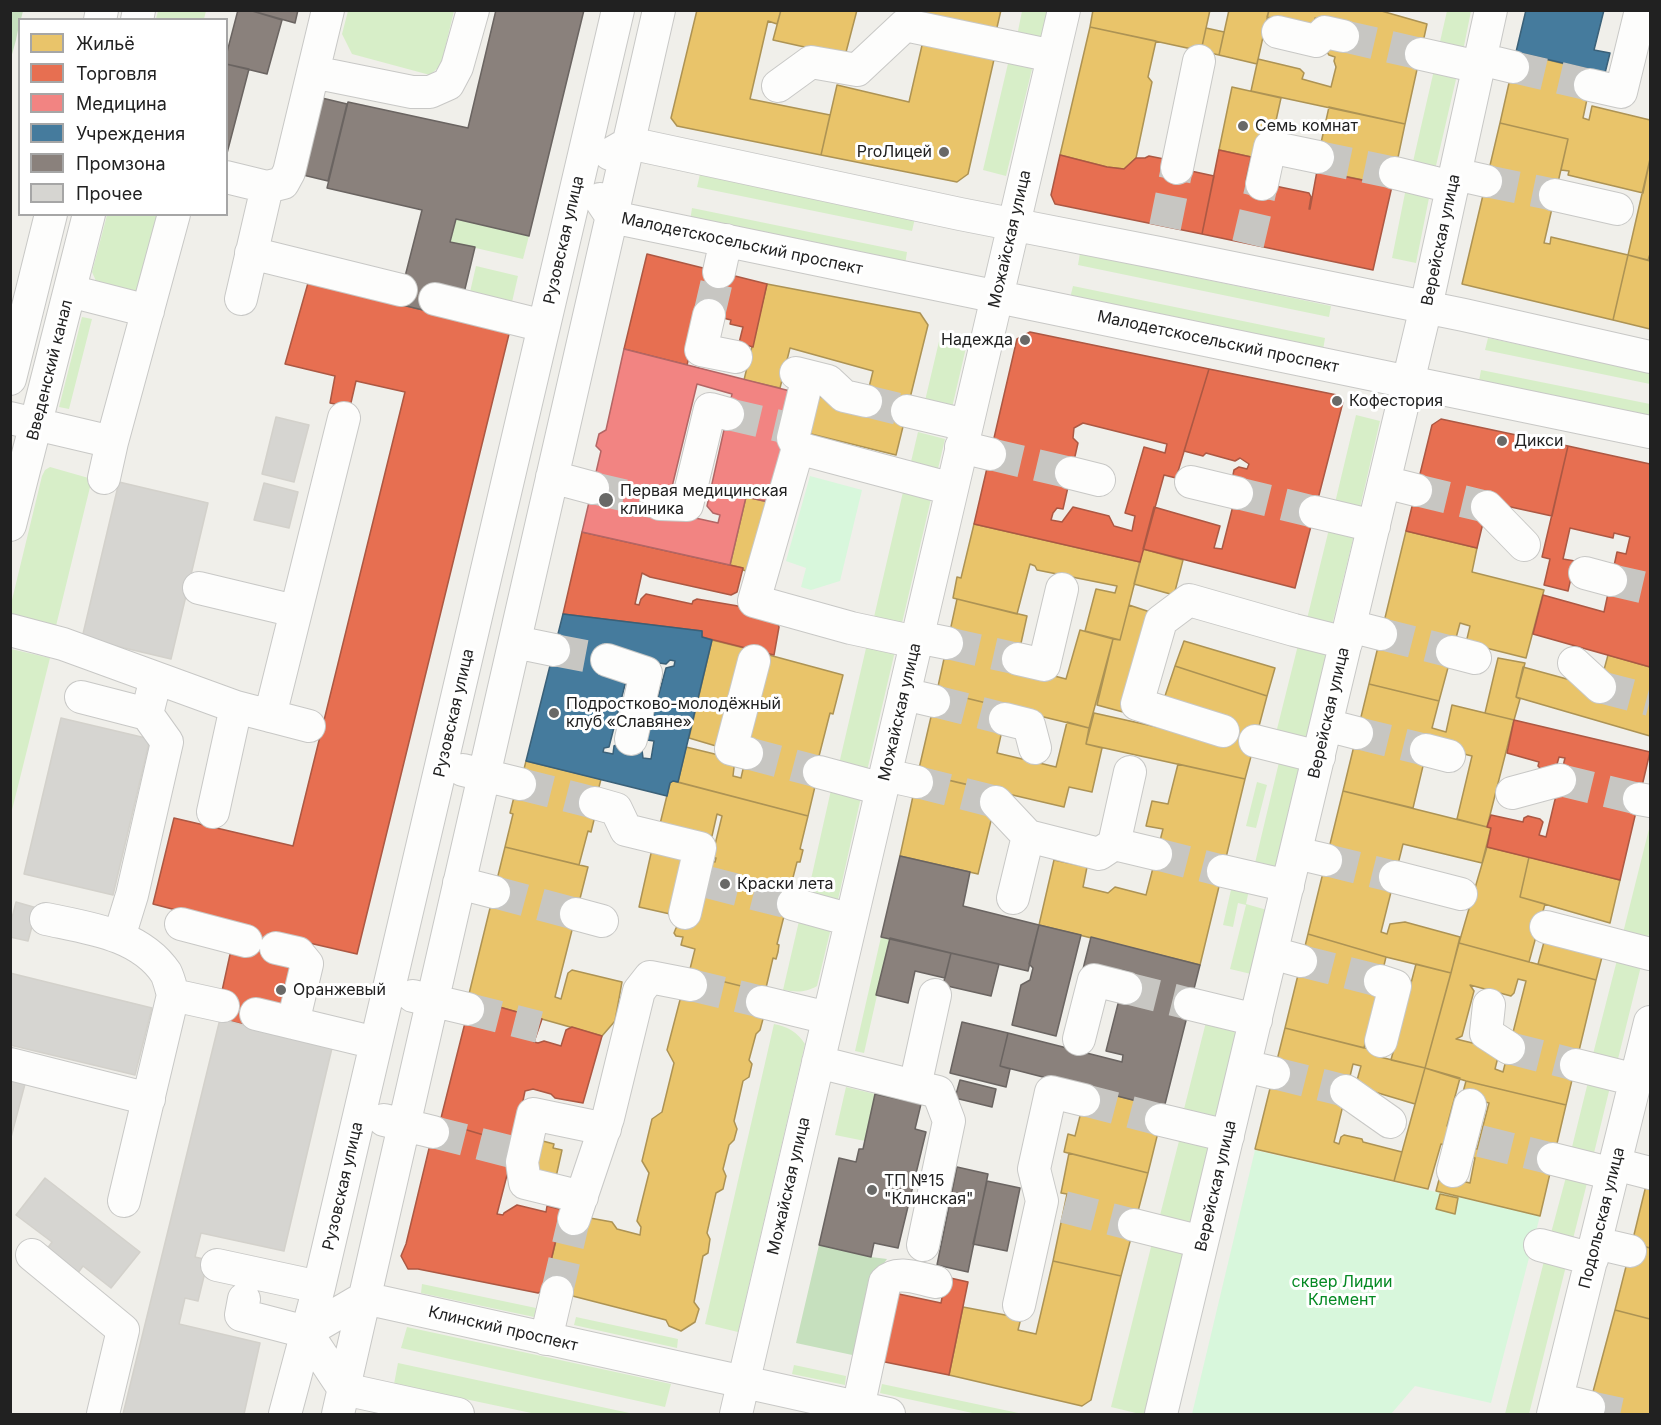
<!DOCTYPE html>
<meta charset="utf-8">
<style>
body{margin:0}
#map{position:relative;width:1661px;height:1425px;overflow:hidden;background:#f0efea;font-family:Inter,sans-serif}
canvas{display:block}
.frame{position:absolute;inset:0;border:12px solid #212121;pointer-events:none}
.legend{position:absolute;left:18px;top:18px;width:210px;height:198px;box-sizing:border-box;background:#fff;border:2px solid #a6a6a6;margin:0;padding:8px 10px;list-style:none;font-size:18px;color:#212121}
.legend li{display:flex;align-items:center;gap:12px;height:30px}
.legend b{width:30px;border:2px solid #a6a6a6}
</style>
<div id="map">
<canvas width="1661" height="1425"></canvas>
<div class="frame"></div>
<ul class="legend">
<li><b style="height:16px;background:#e9c46a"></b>Жильё</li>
<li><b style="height:16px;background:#e76f51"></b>Торговля</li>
<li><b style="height:16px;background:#f28482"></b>Медицина</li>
<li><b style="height:16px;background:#457b9d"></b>Учреждения</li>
<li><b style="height:16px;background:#8a817c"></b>Промзона</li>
<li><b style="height:16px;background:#d6d5d1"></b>Прочее</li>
</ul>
</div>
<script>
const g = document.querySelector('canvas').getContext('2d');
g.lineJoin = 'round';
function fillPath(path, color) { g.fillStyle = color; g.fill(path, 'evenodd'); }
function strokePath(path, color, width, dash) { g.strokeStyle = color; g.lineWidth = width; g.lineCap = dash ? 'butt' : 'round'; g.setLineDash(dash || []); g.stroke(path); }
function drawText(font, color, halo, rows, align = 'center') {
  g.font = font + ' Inter,sans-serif'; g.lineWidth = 6; g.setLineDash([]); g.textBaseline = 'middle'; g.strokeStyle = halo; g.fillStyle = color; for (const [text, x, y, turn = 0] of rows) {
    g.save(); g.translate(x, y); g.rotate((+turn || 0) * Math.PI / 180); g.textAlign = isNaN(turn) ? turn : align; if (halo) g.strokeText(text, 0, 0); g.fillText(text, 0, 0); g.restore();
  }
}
fillPath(new Path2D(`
 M158,11v-1l48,1 -2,8h-48z
 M348,11h106l-13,54 -11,10 -78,-21 -10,-20z
 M1022,11h26l-7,30 -24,-5z
 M1447,11h24l-8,40 -24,-5z
 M1010,55l24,6 -28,115 -23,-6z
 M1434,70l23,5 -22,95 -23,-4z
 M700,174l215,44 -3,13 -215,-44z
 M1406,188l24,5 -14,70 -24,-5z
 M692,208l215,44 -2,13 -215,-44z
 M107,215h56l-23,75 -6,4 -38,-13 -4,-9z
 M456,219l73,17 -6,23 -73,-17z
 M1080,253l251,53 -2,11 -251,-52z
 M476,266l42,10 -6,26 -42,-10z
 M1073,286l252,52 -2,12 -253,-52z
 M82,317l10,2 -23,90 -10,-2z
 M941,333l27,6 -17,73 -27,-7z
 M1488,338l162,34v12l-165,-34z
 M1481,370l169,34v12l-171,-35z
 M1356,415l24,6 -21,91 -25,-5z
 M918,432l27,7 -8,34 -27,-7z
 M50,467l42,12 -37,151 -44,-11v-15l31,-128 3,-6z
 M903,492l28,7 -29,124 -28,-6z
 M1329,529l25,6 -23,94 -25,-6z
 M867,644l28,7 -28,120 -28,-7z
 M1298,645l29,7 -23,93 -29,-8z
 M11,649l39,9 -39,156 -1,-165z
 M1280,758l20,4 -25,106 -20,-5z
 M1257,782l10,3 -11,43 -10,-2z
 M831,790l30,7 -24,107 -30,-7z
 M1650,825v103l-2,11 -25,-6z
 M1233,881l17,4 -4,19 21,6 -16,64 -21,-5 16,-64 -8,-2 -5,24 -10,-2z
 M799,921l32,7 -14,58c-12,7 -21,6 -34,4z
 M881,937l9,1 -26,115 -9,-2z
 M1617,960l24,6 -24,97 -25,-5z
 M1206,1022l31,8 -23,91 -31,-8z
 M774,1024c15,3 23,8 31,20l-67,288 -33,-8z
 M1588,1082l22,5 -16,66 -22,-6z
 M846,1087l29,7 -10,47 -30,-6z
 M1179,1141l30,7 -21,83 -30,-8z
 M1566,1177l21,6 -14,56 -22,-6z
 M1153,1239l32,8 -41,167h-4l-29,-7z
 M1544,1261l22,5 -37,148h-24z
 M422,1284l114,24 -2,9 -113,-24z
 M576,1317l102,22 -1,9 -103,-23z
 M407,1327l264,57 -6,23 -264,-59z
 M398,1363l236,51h-98l-142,-30z
 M794,1365l52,11 -1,9 -53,-11z
 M882,1384l141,30h-46l-97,-21z`), '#d7eec8');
fillPath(new Path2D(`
 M11,10l12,1 -2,8 -1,1 -4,20 -5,18z
 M819,1245l52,12 16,2 -10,14 -20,83 -61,-13z`), '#c6e0be');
fillPath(new Path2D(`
 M810,476l52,14 -22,91 -29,9 -10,-3 5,-19 -20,-7z
 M1255,1150l285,66 -49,187 -76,-17 -24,28h-199z`), '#d8f7dc');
const homes = new Path2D(`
 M697,10h84l-4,14 -9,-3 -18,78 80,16 -9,40 -144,-29 -6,-8z
 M781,10h76l-12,46 -72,-16z
 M926,10h75l-6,26 -71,-16z
 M1093,10h117l-9,41 -111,-24z
 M1229,10h40l-12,54 -38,-9z
 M1269,10h109l49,14 -22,100 -154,-33 7,-32 42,10 4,4 -2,6 29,8 5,-20 -2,-6 1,-4 -6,-2 -2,-3 19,-28 -31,-6 -1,9 -47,-10z
 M1090,27l66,14 -8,36 4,5 -16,76 -12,11 -17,-2 -47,-12z
 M1206,28l18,4 -5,23 -18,-4z
 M923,41l72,14 -27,119 -11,8 -136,-27 16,-70 72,17z
 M1516,52l77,19 -10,47 6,2 3,-14 58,14v39l-7,34 -75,-18 1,-4 -8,-1 7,-31 -68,-16z
 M1232,87l49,11 -6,27 -12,-3 -1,7 5,2 -4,19 -7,8 -37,-8z
 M1329,107l76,17 -13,62 -77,-16z
 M1500,123l68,16 -24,104 6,1 1,-7 77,18 -15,65 -151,-36z
 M1650,159v95l-2,6 -20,-5z
 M1628,255l22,6v68l-37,-9z
 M767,284l153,29 8,12 -32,130 -93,-23 9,-37 52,13 9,-37 -83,-23 -10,40 -36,-8z
 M746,497l22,5 -22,69 -3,-1v-2l-13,-3z
 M974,524l166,38 -20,78 -35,-9 11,-42 19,4 2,-7 -80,-16 -2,-4 -5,-2 -13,50 -64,-16 4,-21 4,1z
 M1406,531l71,17 -5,24 72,18 -18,68 -60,-15 4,-17 -10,-3 -21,78 -70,-17z
 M1143,549l40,11 -9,35 -40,-11z
 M957,599l70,17 -11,50 50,13 14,-49 33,9 -24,89 -152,-37z
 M1129,605l21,7 -27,100 -26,-7 16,-66 7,1z
 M712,640l32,8 -25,97 -3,1 -27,-8z
 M1184,641l91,27 -8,28 -92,-30z
 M769,655l74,20 -10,39 -3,-1 -12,47 3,1 -13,55 -130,-34 8,-35 49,12 -2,17 8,2z
 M1608,655l42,12v69l-134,-39 7,-30 62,17 13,8z
 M1498,658l27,5 -9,34 4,2 -6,21 -29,-7z
 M1175,666l92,30 -22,83 -159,-35 8,-31 126,28 -56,-42z
 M1369,684l70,17 -7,27 14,4 6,-27 62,15 -27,107 -30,-8 15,-63 -44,-11 -15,63 -70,-17z
 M937,691l70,17 -10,45 59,14 11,-45 22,6 -3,16 16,4 -10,44 -23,-5 -5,20 -146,-34z
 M526,761l75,18 -8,32 3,1 -5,20 -3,-1 -9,34 -74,-18 8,-33 -3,-1 5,-20h3z
 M1178,764l67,15 -45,186 -161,-40 15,-65 33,7 -4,20 25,6 7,-6 31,8 17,-66 -17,-3 6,-25 16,3z
 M918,773l80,19 -20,82 -78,-18z
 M673,781l135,35 -8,33 3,1 -3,12h-3l-7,27 6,1 -7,28 -5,-2 -7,28 2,1 -1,7 -2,7 -3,-1 -8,34 -76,-19 6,-24 -14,-4 2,-8 -7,-1 -2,-3 2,-5 2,-2 31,-52 3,1 1,-4 -6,-2 2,-9 6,2 1,-4 -4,-1 10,-41 -5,-2 -5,22 -52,-12 10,-41z
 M1343,791l148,37 -9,35 -79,-19 -22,88 6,2 3,-10 15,-2 55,15 -9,36 -65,-16 -78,-23z
 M505,847l83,20 -33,130 6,2 7,-26 4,-3 50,12 -7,39 -13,15 -131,-37 -2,-5z
 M1487,847l42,10 -9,40 25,7 -16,58 -70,-19z
 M652,849l31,7 -13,58 -31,-7z
 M1529,857l91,23 -10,43 -90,-26z
 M1308,934l78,23 -22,91 -79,-20z
 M1544,942l58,15 -6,23 -58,-16z
 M1459,943l137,37 -30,125 -100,-24 -41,-13zM1518,979l8,2 -23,91 -8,-3 4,-16 -2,-4 -41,-10 6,-3 12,-45 -4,-6 41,11 3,-3z
 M1416,964l35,9 -26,95 -34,-8z
 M693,974l72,18 -5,19 3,8 -3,11 -4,4 -7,26 3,4 -3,13 -6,4 -9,40 3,8 -3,11 -5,5 -6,24 3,7 -3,13 -7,4 -9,40 3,6 -2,14 -5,3 -9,46 5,7 -4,13 -14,9 -12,-5 -3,-6 -109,-28 -13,-2 18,-74 28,2 22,4 5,7 23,6 1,-8 -4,-6 12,-48 -7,-12 10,-42 10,-7 12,-49 -7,-13 13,-50 8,-4z
 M1285,1028l96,24 -1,5 45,11 -10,36 -57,-17 -2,-3 5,-18 -8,-2 -19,78 5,2 2,-7 3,-2 18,4 1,3 39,10 -8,29 -139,-32z
 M1425,1068l35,10 -13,48 3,1 -4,18 -5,-1 -13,45 -34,-8z
 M1466,1081l100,24 -26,111 -104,-25 4,-15 30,7 5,-25 -7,-1 3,-9 6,1 12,-46 -27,-7z
 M1087,1088l77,20 -16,65 -84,-21 4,-18 7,2z
 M539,1140l15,4 -1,4 9,2 -6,27 -25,-6z
 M1069,1153l79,20 -27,103 -68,-15 14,-67 -6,-1z
 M1650,1169v79l-18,-5z
 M1440,1194l18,4 -3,16 -19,-5z
 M1632,1243l18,5v71l-35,-9z
 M1053,1261l68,15 -30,124 -9,6 -133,-31 14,-68 58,11 -3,12 18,4z
 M1615,1310l35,9v95h-63z`);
fillPath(homes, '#e9c46a');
strokePath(homes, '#ad9354', 1.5);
const shops = new Path2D(`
 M1219,150l32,7 -5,23 63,13 2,4 -2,12h1l7,-38 75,15 -19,84 -171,-36z
 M1060,155l47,12 17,2 12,-11h9l4,-2 20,4 8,8 37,8 -12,58 -147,-30 -4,-9z
 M647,254l120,30 -14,63 -14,-4 4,-16 -13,-3 1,-4 -31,-8 -13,53 -63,-16z
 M308,283l202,47 -153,624 -78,-18 15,29 -12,42 -28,20 -34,-8 2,-28 9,-41 18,-21 -96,-25 21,-86 119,28 112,-454 -49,-11 -6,26 -20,-4 5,-27 -50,-12z
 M1030,332l179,37 -33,109 -12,-3 -24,87 -166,-38 43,-185zM1083,423l84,21 -2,9 -21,-6 -19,66 10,3 -3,15 -18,-5 -5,-10 -36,-9 -11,15 -11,-2 2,-7 4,-5 6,1 15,-66 -5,-5 1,-10z
 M1209,369l128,26 6,7 -48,186 -152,-39 11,-42 66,19 -6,22 8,1 16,-63 -6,-6 2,-10 5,-3 8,2 2,-5 -9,-6 -5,3 -29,-8 -3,3 -19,-5z
 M1441,419l127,27 -16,70 -64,-14 -11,46 -71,-17 26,-106z
 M1568,446l82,18v203l-117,-33 10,-39 61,17 13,-60 9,2 4,-17 -16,-4 -1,5 -43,-10 -7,31 12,2 -7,30 -24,-6 6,-26 -8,-2z
 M582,532l161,36 -6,24 -6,3 -81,-18 -8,-4 -7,31 4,1 2,-6 5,-5 46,10 1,-3 4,-2 76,13 6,15 -5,28 -72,-18v-6l-139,-17z
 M1514,720l136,32 -30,128 -133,-33 4,-19 -4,-1 4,-12 32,7 1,-4 4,-2 12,3 3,3 -4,13 7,2 19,-79 -6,-1 -3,11 -15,1 -3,-3 1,-4 -32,-9z
 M471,999l71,20 -8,23 4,1 6,-2 17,5 5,-16 6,-3 30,9 -19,67 -28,-5 -4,-4 -18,-5 -8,2 -11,53 -74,-22z
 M440,1122l74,22 -2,32 -5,-1 -10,39 6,1 1,-2 13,-8 29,7 1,-6 16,4 -19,80 -6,3 -120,-24h-10l-7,-13 5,-12 27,-112z
 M946,1277l22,5 -19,93 -69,-14 14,-68 47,10z`);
fillPath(shops, '#e76f51');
strokePath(shops, '#ac5843', 1.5);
const health = new Path2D(`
 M624,349l174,44 -29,109 -23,-5 -16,68 -148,-33 19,-81 -5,-5 3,-12 7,-4zM697,384l35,10 -25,112 6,7 7,2 -2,8 -59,-13 12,-19z`);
fillPath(health, '#f28482');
strokePath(health, '#b36665', 1.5);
const public = new Path2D(`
 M1526,10h78l-10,40 16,3 -5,20 -89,-21z
 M563,614l139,17v6l10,3 -34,142 -5,-1 -3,2 -3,13 -141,-35zM624,658l42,6 4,-4 5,1 -1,5 -8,2 -15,55 -4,17 7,1 -3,18 -8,-1 -1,-8 -24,-6 -4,2 -1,8 -10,-2 1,-4 5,-1 19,-74z`);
fillPath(public, '#457b9d');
strokePath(public, '#3a6078', 1.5);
const industry = new Path2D(`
 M238,10h11l33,10 -15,54 -41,-10v-8z
 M249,10h49l-3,13z
 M496,10h88l-55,226 -73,-17 -6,23 25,5 -11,46 -33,19 -33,-8 24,-94 -95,-22 21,-86 120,26z
 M226,64l23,5 -23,88z
 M322,98l25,6 -19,77 -25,-6z
 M900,856l70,16 -7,34 76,19 -11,46 -147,-34z
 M1039,925l42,10 -25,101 -44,-11 9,-40 9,-5 3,-12 -4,-4z
 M1091,937l109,28 -36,143 -164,-42 8,-33 114,29 1,-7 -17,-4 14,-55 6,-8 4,-16 -8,-2 -2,9 -37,-10z
 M890,938l61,15 -6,25 -30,-7 -7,32 -32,-8z
 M951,953l48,11 -8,32 -48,-11z
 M962,1022l46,11 -8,33 10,3 -4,18 -56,-14z
 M960,1080l36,9 -4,18 -37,-9z
 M875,1094l46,10 -6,25 11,3 -28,116 -24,-5 -3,14 -52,-12 20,-87 17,4 3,-13h4z
 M957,1167l31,7 -20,98 -31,-7z
 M987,1181l33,7 -13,63 -34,-7z`);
fillPath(industry, '#8a817c');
strokePath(industry, '#6a6461', 1.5);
const building = new Path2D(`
 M276,417l33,8 -15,57 -32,-8z
 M119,482l89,21 -37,156 -89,-21z
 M264,483l34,9 -9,36 -35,-8z
 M61,718l89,21 -37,156 -89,-21z
 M16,902l21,6 -9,33 -18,-4v-11z
 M10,973l142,35 -17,67 -125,-30z
 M220,1019l112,29 -48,203 -83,-18 -6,24 13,3 -10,41 -13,-3 -6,26 81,19 -16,71h-121z
 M10,1080l15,4 -15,57z
 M45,1178l95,74 -29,36 -28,-22 -8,11 -31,-24 8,-11 -36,-27z`);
fillPath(building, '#d6d5d1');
strokePath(building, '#d3d1cb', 1.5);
strokePath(new Path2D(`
 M1343,36l78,18
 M1513,67l77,18
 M1318,157l77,16
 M1486,181l69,14
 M1165,227l12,-59
 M1248,244l14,-60
 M709,315l10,-43
 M866,401l41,10
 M728,414l60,14
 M990,454l81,19
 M593,488l67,16
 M1416,490l71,17
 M1237,493l78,19
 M1611,580l39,9
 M1381,634l71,18
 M947,643l71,16
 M554,650l53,10
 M1600,687l50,13
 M934,701l71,18
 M1357,733l69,17
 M747,753l72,19
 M1560,780l79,19
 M917,782l79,20
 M520,784l75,19
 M1156,854l67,17
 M1326,860l69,17
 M707,882l86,22
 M494,892l82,22
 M1301,961l79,20
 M691,985l71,17
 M1126,988l64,16
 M468,1009l71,18
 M1509,1048l67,17
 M1274,1073l72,18
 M1084,1100l77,20
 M433,1132l79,20
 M1480,1141l73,18
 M1064,1207l70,18
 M557,1292l17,-73
 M1589,1407l33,7`), '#c7c6c2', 32, [32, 16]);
const minor = new Path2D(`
 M100,20l2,-10
 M137,20l2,-10
 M1278,32l38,9 9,-9 18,4
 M1421,54l58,13
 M1480,59l33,8
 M313,72l99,20h18l18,-8 9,-17 16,-57
 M1590,85l31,7 20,-82
 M778,86l33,-24 46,8 48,-45 148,31
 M610,154l19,-11 331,71 199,39 305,62 186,42
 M1177,168l22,-107
 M1395,173l57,14
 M1455,174l31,7
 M226,177l41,10 -26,112
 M1262,184l8,-37 48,10
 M267,187l16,-4 6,-11 39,-162
 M1555,195l62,14
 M600,199l12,18 1038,215
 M251,253l150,37
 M719,272l7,-32
 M70,291l78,20
 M435,299l109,27
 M709,315l-8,35 35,7
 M796,373l32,8 16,15 22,5
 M10,379l41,-165
 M907,411l59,14
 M10,418l102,24
 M961,447l29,7
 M798,448l-5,-10 15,-62
 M1071,473l28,7
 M552,477l41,11
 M104,478l8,-36 62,-228
 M1191,482l46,11
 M1384,482l32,8
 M660,504l27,1 23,-96 18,5
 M1487,507l37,38
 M1315,512l59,14
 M10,525l79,-311
 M1585,573l26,7
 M199,588l96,23
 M1350,626l31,8
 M10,630l53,14 173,63 73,19
 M917,637l30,6
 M515,642l39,8
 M916,642l-65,-14 -97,-27 44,-153 154,41
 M1452,652l23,6
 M1018,659l26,6 18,-76
 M607,660l39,13 -15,66
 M1574,663l26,24
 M904,694l30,7
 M81,697l66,17
 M270,716l74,-298
 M1005,719l24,6 6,23
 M1326,725l31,8
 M1223,731l-86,-27 24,-83 28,-21 105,30 52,13
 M1255,741l64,16
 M1426,750l23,6
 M747,753l-16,-4 23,-88
 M463,770l57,14
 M819,772l63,17
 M885,775l32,7
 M1512,793l48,-13
 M1639,799l11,2
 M996,802l32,34
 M595,803l21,6 10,21 74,18 -15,65
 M213,812l23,-105
 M1114,844l42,10
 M1296,853l30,7
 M1223,871l65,15
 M1395,877l66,17
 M459,883l35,9
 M1013,898l15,-62 71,18 15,-10 16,-72
 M793,904l58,16
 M576,914l26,7
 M46,919c42,9 94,15 120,54 3,6 5,15 7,22l-49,206
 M181,924l65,17
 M1546,927l104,27
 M119,937l13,-42 35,-153 -20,-28 9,-36
 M276,948l22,5 9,11 -14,59
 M1272,953l29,8
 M1380,981l15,5 -14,55
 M173,995l50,11
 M413,996l55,13
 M762,1002l66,16
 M1190,1004l66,16
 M1489,1005l-3,28 23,15
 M256,1014l120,29
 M1079,1039l15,-59 32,8
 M818,1062l120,30 11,29 -26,124
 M10,1064l139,35
 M1576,1065l60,15
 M1245,1066l29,7
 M915,1086l20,-91
 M1346,1091l44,31
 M384,1120l49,12
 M1161,1120l67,16
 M1553,1159l60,15
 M1615,1164l35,9
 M1453,1171l17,-66
 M582,1197l-57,-14 -3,-21 11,-48 72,15
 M574,1219l34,-101 31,-127 11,-14 41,8
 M1134,1225l68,17
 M1596,1243l34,8
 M1540,1245l52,14
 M32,1255l91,75 -20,84
 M217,1265l102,22
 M244,1299l-3,16 65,17
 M1019,1305l23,-104 -8,-32 17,-77 33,8
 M306,1332l58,-34 525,116
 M306,1332l38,57 114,25
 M546,1339l11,-47
 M1557,1399l32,8
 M858,1408l27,-126c12,-13 35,-3 51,0
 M285,1414l34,-127 299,-1277
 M338,1414l321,-1404
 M736,1414l328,-1404
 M1161,1414l265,-1107 65,-297
 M1553,1414l97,-392`);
strokePath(minor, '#c8c8c6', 34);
strokePath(minor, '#fdfdfc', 32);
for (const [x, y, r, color] of [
 [1243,126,6,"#696967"],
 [944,152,6,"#696967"],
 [1025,340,6,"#696967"],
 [1337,401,6,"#696967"],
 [1502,441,6,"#696967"],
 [606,500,8,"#696967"],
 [554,713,6,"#696967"],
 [725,884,6,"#696967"],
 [281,990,6,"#696967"],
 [872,1190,6,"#696967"]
]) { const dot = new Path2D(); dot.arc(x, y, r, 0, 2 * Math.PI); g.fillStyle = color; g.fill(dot); strokePath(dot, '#fff', 2); }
drawText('16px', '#212121', '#fff', [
 ["Семь комнат",1255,126],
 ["ProЛицей",932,152,"right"],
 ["Надежда",1013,340,"right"],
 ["Кофестория",1349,401],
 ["Дикси",1514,441],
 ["Первая медицинская",620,491],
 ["клиника",620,509],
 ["Подростково-молодёжный",566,704],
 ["клуб «Славяне»",566,722],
 ["Краски лета",737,884],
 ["Оранжевый",293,990],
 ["ТП №15",884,1181],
 ["\"Клинская\"",884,1199]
], 'left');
drawText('16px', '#212121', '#fff', [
 ["Можайская улица",1010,239,-77],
 ["Рузовская улица",564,240,-77],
 ["Верейская улица",1441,240,-78],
 ["Малодетскосельский проспект",742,244,12],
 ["Малодетскосельский проспект",1218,342,12],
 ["Введенский канал",50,370,-76],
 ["Можайская улица",900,712,-77],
 ["Рузовская улица",454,713,-77],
 ["Верейская улица",1329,713,-77],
 ["Рузовская улица",343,1186,-77],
 ["Можайская улица",789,1186,-77],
 ["Верейская улица",1216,1186,-77],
 ["Подольская улица",1602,1218,-76],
 ["Клинский проспект",503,1329,13]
]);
drawText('16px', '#058923', '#fff', [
 ["сквер Лидии",1342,1282],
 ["Клемент",1342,1300]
]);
</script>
